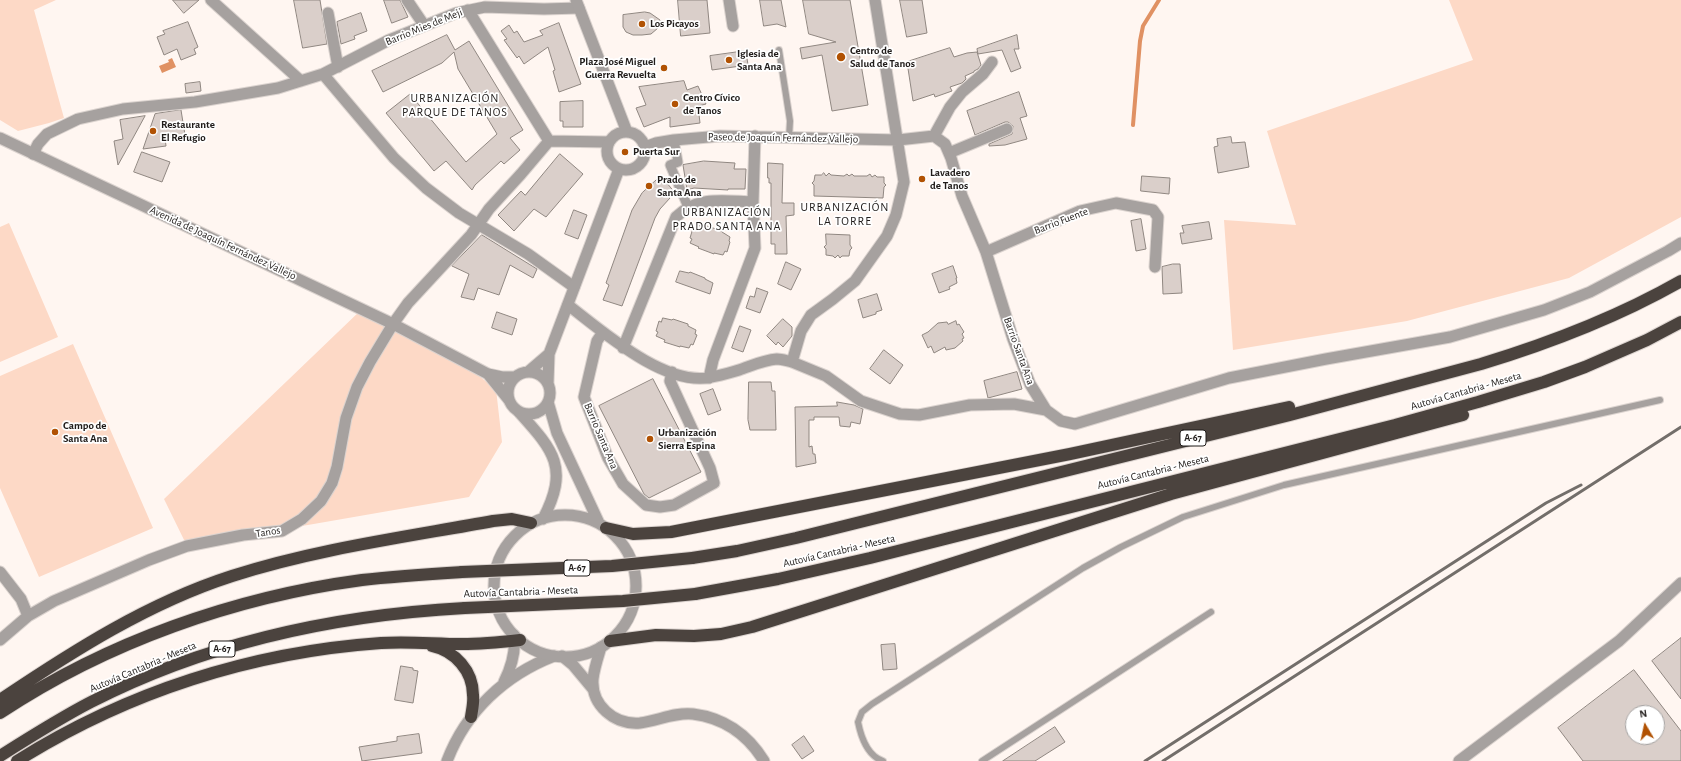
<!DOCTYPE html>
<meta charset="utf-8">
<style>
body{margin:0}
#map{position:relative;width:1681px;height:761px;overflow:hidden;background:#fff6f1;font-family:"Alegreya Sans",sans-serif}
canvas{display:block}
.north{position:absolute;left:1625px;top:705px;width:40px;height:40px;box-sizing:border-box;background:#fff;border:1px solid #a6a4a3;border-radius:50%;rotate:351deg;font-size:11px;font-weight:700;line-height:16px;text-align:center;color:#201c1a}
.north::after{content:'';display:block;margin:auto;width:14px;height:18px;background:#b15203;clip-path:polygon(50% 0,100% 100%,50% 72%,0 100%)}
</style>
<div id="map">
<canvas width="1681" height="761"></canvas>
<div class="north">N</div>
</div>
<script>
const g = document.querySelector('canvas').getContext('2d');
g.lineJoin = 'round';
function fillPath(path, color) { g.fillStyle = color; g.fill(path, 'evenodd'); }
function strokePath(path, color, width, dash) { g.strokeStyle = color; g.lineWidth = width; g.lineCap = dash ? 'butt' : 'round'; g.setLineDash(dash || []); g.stroke(path); }
function drawText(font, color, halo, rows, align = 'center') {
  g.font = font + ' "Alegreya Sans",sans-serif'; g.lineWidth = 3.5; g.setLineDash([]); g.textBaseline = 'middle'; g.strokeStyle = halo; g.fillStyle = color; for (const [text, x, y, turn = 0] of rows) {
    g.save(); g.translate(x, y); g.rotate((+turn || 0) * Math.PI / 180); g.textAlign = isNaN(turn) ? turn : align; if (halo) g.strokeText(text, 0, 0); g.fillText(text, 0, 0); g.restore();
  }
}
fillPath(new Path2D(`
 M0,0h56l-22,10 30,108 -15,5 -31,8 -18,-11z
 M1449,0h232v217l-112,61 -162,43 -174,29 -9,-130 72,5 -29,-94 206,-71z
 M9,223l49,114 -58,25v-135z
 M362,309l83,41 51,39 6,53 -33,55 -282,49 -23,-47z
 M73,344l80,184 -114,49 -39,-89v-112z`), '#fdd9c6');
fillPath(new Path2D(`
 M172,58l4,9 -14,6 -3,-7 10,-4 -1,-2z`), '#e09163');
strokePath(new Path2D(`
 M1133,125l7,-84 3,-15 16,-26`), '#e09163', 4);
const building = new Path2D(`
 M173,0h26l-15,13z
 M294,0h26l7,44 -24,4z
 M384,0h16l8,17 -16,6z
 M678,0h29l3,33 -29,3z
 M760,0h21l5,27 -9,-3 -13,2z
 M803,0h47l18,105 -36,6 -10,-56 -20,4 -2,-11 36,-6 -27,-8z
 M900,0h22l5,33 -20,4z
 M645,12l5,1 10,7v5l-2,3 -7,6 -9,1h-9l-7,-3 -3,-5v-12z
 M361,13l6,18 -13,5 1,3 -14,5 -4,-22z
 M188,22l10,25 -4,2 2,5 -15,6 -4,-11 -13,6 -7,-18 8,-3 -2,-3z
 M559,23l22,61 -22,8 -6,-21 2,-1 -7,-23 -24,17 -5,-8 -2,2 -13,-18 3,-1 -6,-8 8,-6 5,8 3,-2 7,11 19,-7 -3,-4z
 M447,35l8,15 14,-9 54,89 -13,8 10,12 -16,14 -3,-3 -26,24 -3,5 -26,-29 -12,10 -48,-58 24,-19 56,68 31,-28 -39,-65 -4,-17 -12,11 -59,29 -11,-21z
 M1017,35l2,14h-5l7,19 -10,4 -9,-22 -24,4 -1,-5z
 M950,48l4,9 13,-4 10,-1 4,13 -3,4 -4,2v1l-9,4 1,3 -4,4 -12,4 2,4 -17,6 -1,-3 -21,7 -6,-39z
 M746,51l2,14 -36,5 -2,-14z
 M684,81l3,9 11,-4 8,18 -8,2 2,17 -30,4v-10l-26,10 -8,-19 10,-3 -7,-18z
 M200,82l1,9 -15,2 -1,-9z
 M1019,92l8,24 -7,2 7,21 -22,6 -16,1v-2l23,-10 1,-8 -5,-4h-3l-30,13 -8,-24z
 M583,101v26h-20v-6h-3v-19z
 M181,110l4,25 -20,3 1,8 -23,3 12,-35z
 M145,116l-12,22 -15,27 -4,-24 9,-2 -3,-19z
 M1231,137l1,6 13,-1 4,25 -31,6 -4,-26 4,-1 -1,-7z
 M142,152l28,10 -8,20 -28,-10z
 M560,154l23,20 -37,43 -12,-8 -20,22 -16,-16 23,-24 4,4z
 M704,161l31,2 -1,6h12l-1,20h-17v1l-34,-2 -7,2 -4,-25z
 M768,163l15,1 -1,39h12v12l-8,1 1,38h-12v-10h-4v-61h-2v-5h-1z
 M824,173l2,3 3,-3 2,2 13,1 3,-2 2,2 3,-2 2,2h13l3,-2 2,3 3,-2 2,2h7v6l2,2 -2,2 -1,11 -69,-2v-11l-2,-2 2,-2 1,-6h6z
 M661,176l15,18 -7,3 1,1 -10,11 -5,9 -33,88 -19,-6 6,-15 -3,-2 26,-73 10,-17z
 M1142,176l28,2 -1,16 -28,-3z
 M574,210l13,5 -9,24 -13,-5z
 M1141,219l5,30 -10,2 -5,-30z
 M1209,222l3,17 -30,5 -2,-11h4l-2,-7z
 M697,225l9,2 1,-1 15,5v1l8,5 -1,4 1,1 -3,10 -2,-1 -2,4 -9,-2v1l-16,-6 1,-1 -9,-4 2,-4 -2,-1 3,-10 2,1z
 M826,234l24,1v10l2,3 -2,2 -1,6h-7l-2,2 -2,-3 -3,3 -2,-2 -7,-1v-6l-2,-2 2,-2z
 M482,235l55,34 -4,9 -23,-13 -11,30 -21,-7 -4,12 -13,-3 8,-23 -17,-8z
 M786,262l15,7 -10,21 -13,-6z
 M1173,264h7l2,29 -19,1 -1,-27z
 M953,266l4,12h-1l1,5 -8,4 1,2 -11,4 -7,-19z
 M680,271l9,2 1,-1 15,6v1l8,4 -3,11 -34,-12z
 M757,288l11,4 -8,21 -14,-5 4,-12 4,1z
 M877,294l5,16 -6,2v2l-13,4 -5,-18z
 M497,312l20,7 -5,16 -20,-7z
 M663,318l9,2 1,-1 15,5v2l8,4 -1,4 2,1 -4,10 -2,-1 -2,4 -9,-2v1l-16,-5 1,-2 -9,-4 2,-4 -2,-1 3,-10 2,1z
 M783,319l9,8v9l-9,11 -5,-5 -2,3 -9,-9z
 M956,321l1,4 2,-1 5,8 -2,2 2,4 -2,1 1,2 -8,7 -9,2 -1,-3 -11,6 -3,-7 -3,2 -6,-13 6,-3 10,-9 9,-1 1,2z
 M740,326l11,4 -8,22 -11,-4z
 M884,350l19,15 -13,19 -20,-15z
 M1017,372l5,17 -34,9 -4,-17z
 M653,379l48,93 -52,26 -5,-4 -45,-88z
 M749,382h22l1,9h3l1,39h-26l-2,-10z
 M713,389l8,21 -13,5 -8,-21z
 M837,402l17,3 9,4 -3,15 -9,-2 -1,5 -10,-1 -1,-9h-25v3h-5v27l3,-1 1,8h2l1,9 -20,4 -1,-60 42,-1z
 M1681,638v61l-29,-38z
 M895,644l2,25 -14,1 -2,-25z
 M401,666l12,2v2l5,1 -5,32 -18,-3z
 M1634,670l47,61v30h-98l-25,-33zM1633,713h24v24h-24z
 M1055,727l10,15 -30,19h-32z
 M419,734l3,19 -60,8 -3,-14 38,-6v-4z
 M804,736l10,15 -12,8 -10,-14z`);
fillPath(building, '#dacfca');
strokePath(building, '#908781', 1);
const service = new Path2D(`
 M779,50l11,71 -1,17
 M883,761c-15,-5 -22,-24 -25,-39l4,-10 10,-8 211,-136 38,-21 62,-30 101,-32 376,-85
 M982,761l229,-149`);
const pedestrian = new Path2D(`
 M674,140l4,22 -8,3 18,42`);
const minor = new Path2D(`
 M211,0l90,81
 M407,0l17,25
 M729,0l4,26
 M468,10l81,131
 M328,13l10,54
 M323,74l71,84 32,30 33,25 69,41 46,33
 M934,136l16,-29 12,-15 21,-18 9,-12
 M549,141l60,1
 M645,147l11,-4 18,-3 46,-4 178,4 36,-4 11,8 6,14 11,38 24,56 27,87 17,45 16,26 15,11 14,3 154,-46 97,-19 124,-22 94,-27 46,-18 78,-41 13,-8
 M949,153l58,-24
 M33,154l5,-10 9,-10 31,-15 45,-10 72,-7 83,-14 45,-14 66,-34 67,-27 29,-6 59,2 35,-1
 M986,252l94,-41 36,-8 37,7 5,7 -3,50
 M568,305c34,26 98,83 144,72 9,-2 18,-4 27,-7 12,-4 24,-10 38,-11 5,0 10,2 15,3l9,-31 10,-16 22,-16 22,-18 32,-45 9,-21 8,-33 -29,-182
 M603,332l-6,9 -13,56 24,61 15,26 23,21 14,2 14,-2 40,-22 -4,-15 -40,-87 2,-9
 M623,348l53,-131c23,-22 48,-16 77,-15
 M792,362l34,14 35,25 39,13 19,1 51,-10 44,-1 32,6
 M709,378l4,-18 42,-112 -2,-46 2,-66
 M0,572l21,27 7,17
 M0,640l28,-24 26,-15 95,-41 38,-14 56,-11 39,-4 20,-12 19,-18 11,-18 5,-16 9,-49 11,-31 13,-25 23,-38 15,-21 63,-68 18,-26 32,-35 28,-33
 M601,647c-3,10 -7,22 -8,32 -2,26 21,46 47,44 18,-2 34,-11 53,-9 31,4 55,21 71,47
 M562,656l11,9 20,24
 M504,682c8,-16 12,-30 10,-47
 M447,761c19,-50 58,-86 107,-105
 M1459,761l160,-120 62,-58`);
const tertiary = new Path2D(`
 M576,0l51,132
 M607 151a19 19 0 1 1 38 0a19 19 0 1 1-38 0Z
 M0,138l393,186 95,50 14,3h13
 M528,372l21,-18
 M508 393a21 21 0 1 1 42 0a21 21 0 1 1-42 0Z
 M488,374l21,26
 M548,383l1,-29 70,-185
 M548,402l9,31 42,90
 M518,411c35,39 52,56 25,108
 M494 586a71 71 0 1 1 142 0a71 71 0 1 1-142 0Z`);
const motorway = new Path2D(`
 M606,528l27,6 38,-2 399,-78 219,-47
 M692,558l45,-7 59,-13 494,-123 191,-51c69,-21 137,-47 200,-83
 M695,594l83,-15 92,-21 525,-133 83,-23 66,-20 41,-15 62,-27 34,-18
 M610,641l46,-6 38,1 27,-2 31,-7 419,-133 292,-79
 M432,646c23,5 41,25 41,49 1,7 -1,15 -2,22
 M0,700c73,-49 148,-97 232,-124 84,-27 174,-39 261,-55l19,-2 19,4
 M0,713c107,-71 235,-116 362,-133 33,-4 67,-6 100,-8
 M0,756c30,-19 60,-38 91,-54 117,-60 244,-87 374,-94
 M17,761c110,-69 234,-109 364,-118 27,-2 54,1 81,1 18,0 40,-2 58,-4`);
strokePath(service, '#dbd3cf', 8);
strokePath(pedestrian, '#dbd3cf', 11);
strokePath(minor, '#dbd3cf', 13);
strokePath(tertiary, '#dbd3cf', 13);
strokePath(motorway, '#dbd3cf', 14);
strokePath(service, '#a6a19f', 6);
strokePath(pedestrian, '#a6a19f', 9);
strokePath(minor, '#a6a19f', 11);
strokePath(tertiary, '#a6a19f', 11);
strokePath(motorway, '#4b433e', 12);
strokePath(new Path2D(`
 M1145,761l401,-258 35,-18
 M1163,761l518,-334`), '#736e6a', 3);
const motorwayBridge = new Path2D(`
 M462,572l150,-6 80,-8
 M465,608l158,-7 72,-7`);
strokePath(motorwayBridge, '#dbd3cf', 14, []);
strokePath(motorwayBridge, '#4b433e', 12);
for (const [x, y, r, color] of [
 [642,24,4,"#b15203"],
 [841,57,5,"#b15203"],
 [729,60,4,"#b15203"],
 [664,68,4,"#b15203"],
 [675,104,4,"#b15203"],
 [153,131,4,"#b15203"],
 [625,152,4,"#b15203"],
 [922,179,4,"#b15203"],
 [649,186,4,"#b15203"],
 [55,432,4,"#b15203"],
 [650,439,4,"#b15203"]
]) { const dot = new Path2D(); dot.arc(x, y, r, 0, 2 * Math.PI); g.fillStyle = color; g.fill(dot); strokePath(dot, '#fff', 1.5); }
for (const [x, y, w] of [
 [1193,438,26],
 [577,568,26],
 [222,649,26]
]) { const box = new Path2D(); box.roundRect(x - w / 2, y - 8, w, 16, 3); g.fillStyle = '#fff'; g.fill(box); strokePath(box, '#201c1a', 1); }
drawText('bold 10px', '#201c1a', null, [
 ["A-67",1193,438],
 ["A-67",577,568],
 ["A-67",222,649]
]);
drawText('bold 11px', '#201c1a', '#fff', [
 ["Los Picayos",650,24],
 ["Centro de",850,51],
 ["Salud de Tanos",850,64],
 ["Iglesia de",737,54],
 ["Santa Ana",737,67],
 ["Plaza José Miguel",656,62,"right"],
 ["Guerra Revuelta",656,75,"right"],
 ["Centro Cívico",683,98],
 ["de Tanos",683,111],
 ["Restaurante",161,125],
 ["El Refugio",161,138],
 ["Puerta Sur",633,152],
 ["Lavadero",930,173],
 ["de Tanos",930,186],
 ["Prado de",657,180],
 ["Santa Ana",657,193],
 ["Campo de",63,426],
 ["Santa Ana",63,439],
 ["Urbanización",658,433],
 ["Sierra Espina",658,446]
], 'left');
drawText('11px', '#201c1a', '#fff', [
 ["Barrio Mies de Meji",424,27,-22],
 ["Paseo de Joaquín Fernández Vallejo",783,138,1],
 ["Barrio Fuente",1061,221,-21],
 ["Avenida de Joaquín Fernández Vallejo",223,243,25],
 ["Barrio Santa Ana",1019,351,70],
 ["Autovía Cantabria - Meseta",1466,391,-16],
 ["Barrio Santa Ana",601,436,67],
 ["Autovía Cantabria - Meseta",1153,472,-14],
 ["Tanos",268,532,-9],
 ["Autovía Cantabria - Meseta",839,551,-13],
 ["Autovía Cantabria - Meseta",521,592,-2],
 ["Autovía Cantabria - Meseta",143,667,-23]
]);
g.letterSpacing = '1px';
drawText('12px', '#201c1a', '#fff', [
 ["URBANIZACIÓN",455,98],
 ["PARQUE DE TANOS",455,112],
 ["URBANIZACIÓN",845,207],
 ["LA TORRE",845,221],
 ["URBANIZACIÓN",727,212],
 ["PRADO SANTA ANA",727,226]
]);
g.letterSpacing = '0px';
</script>
